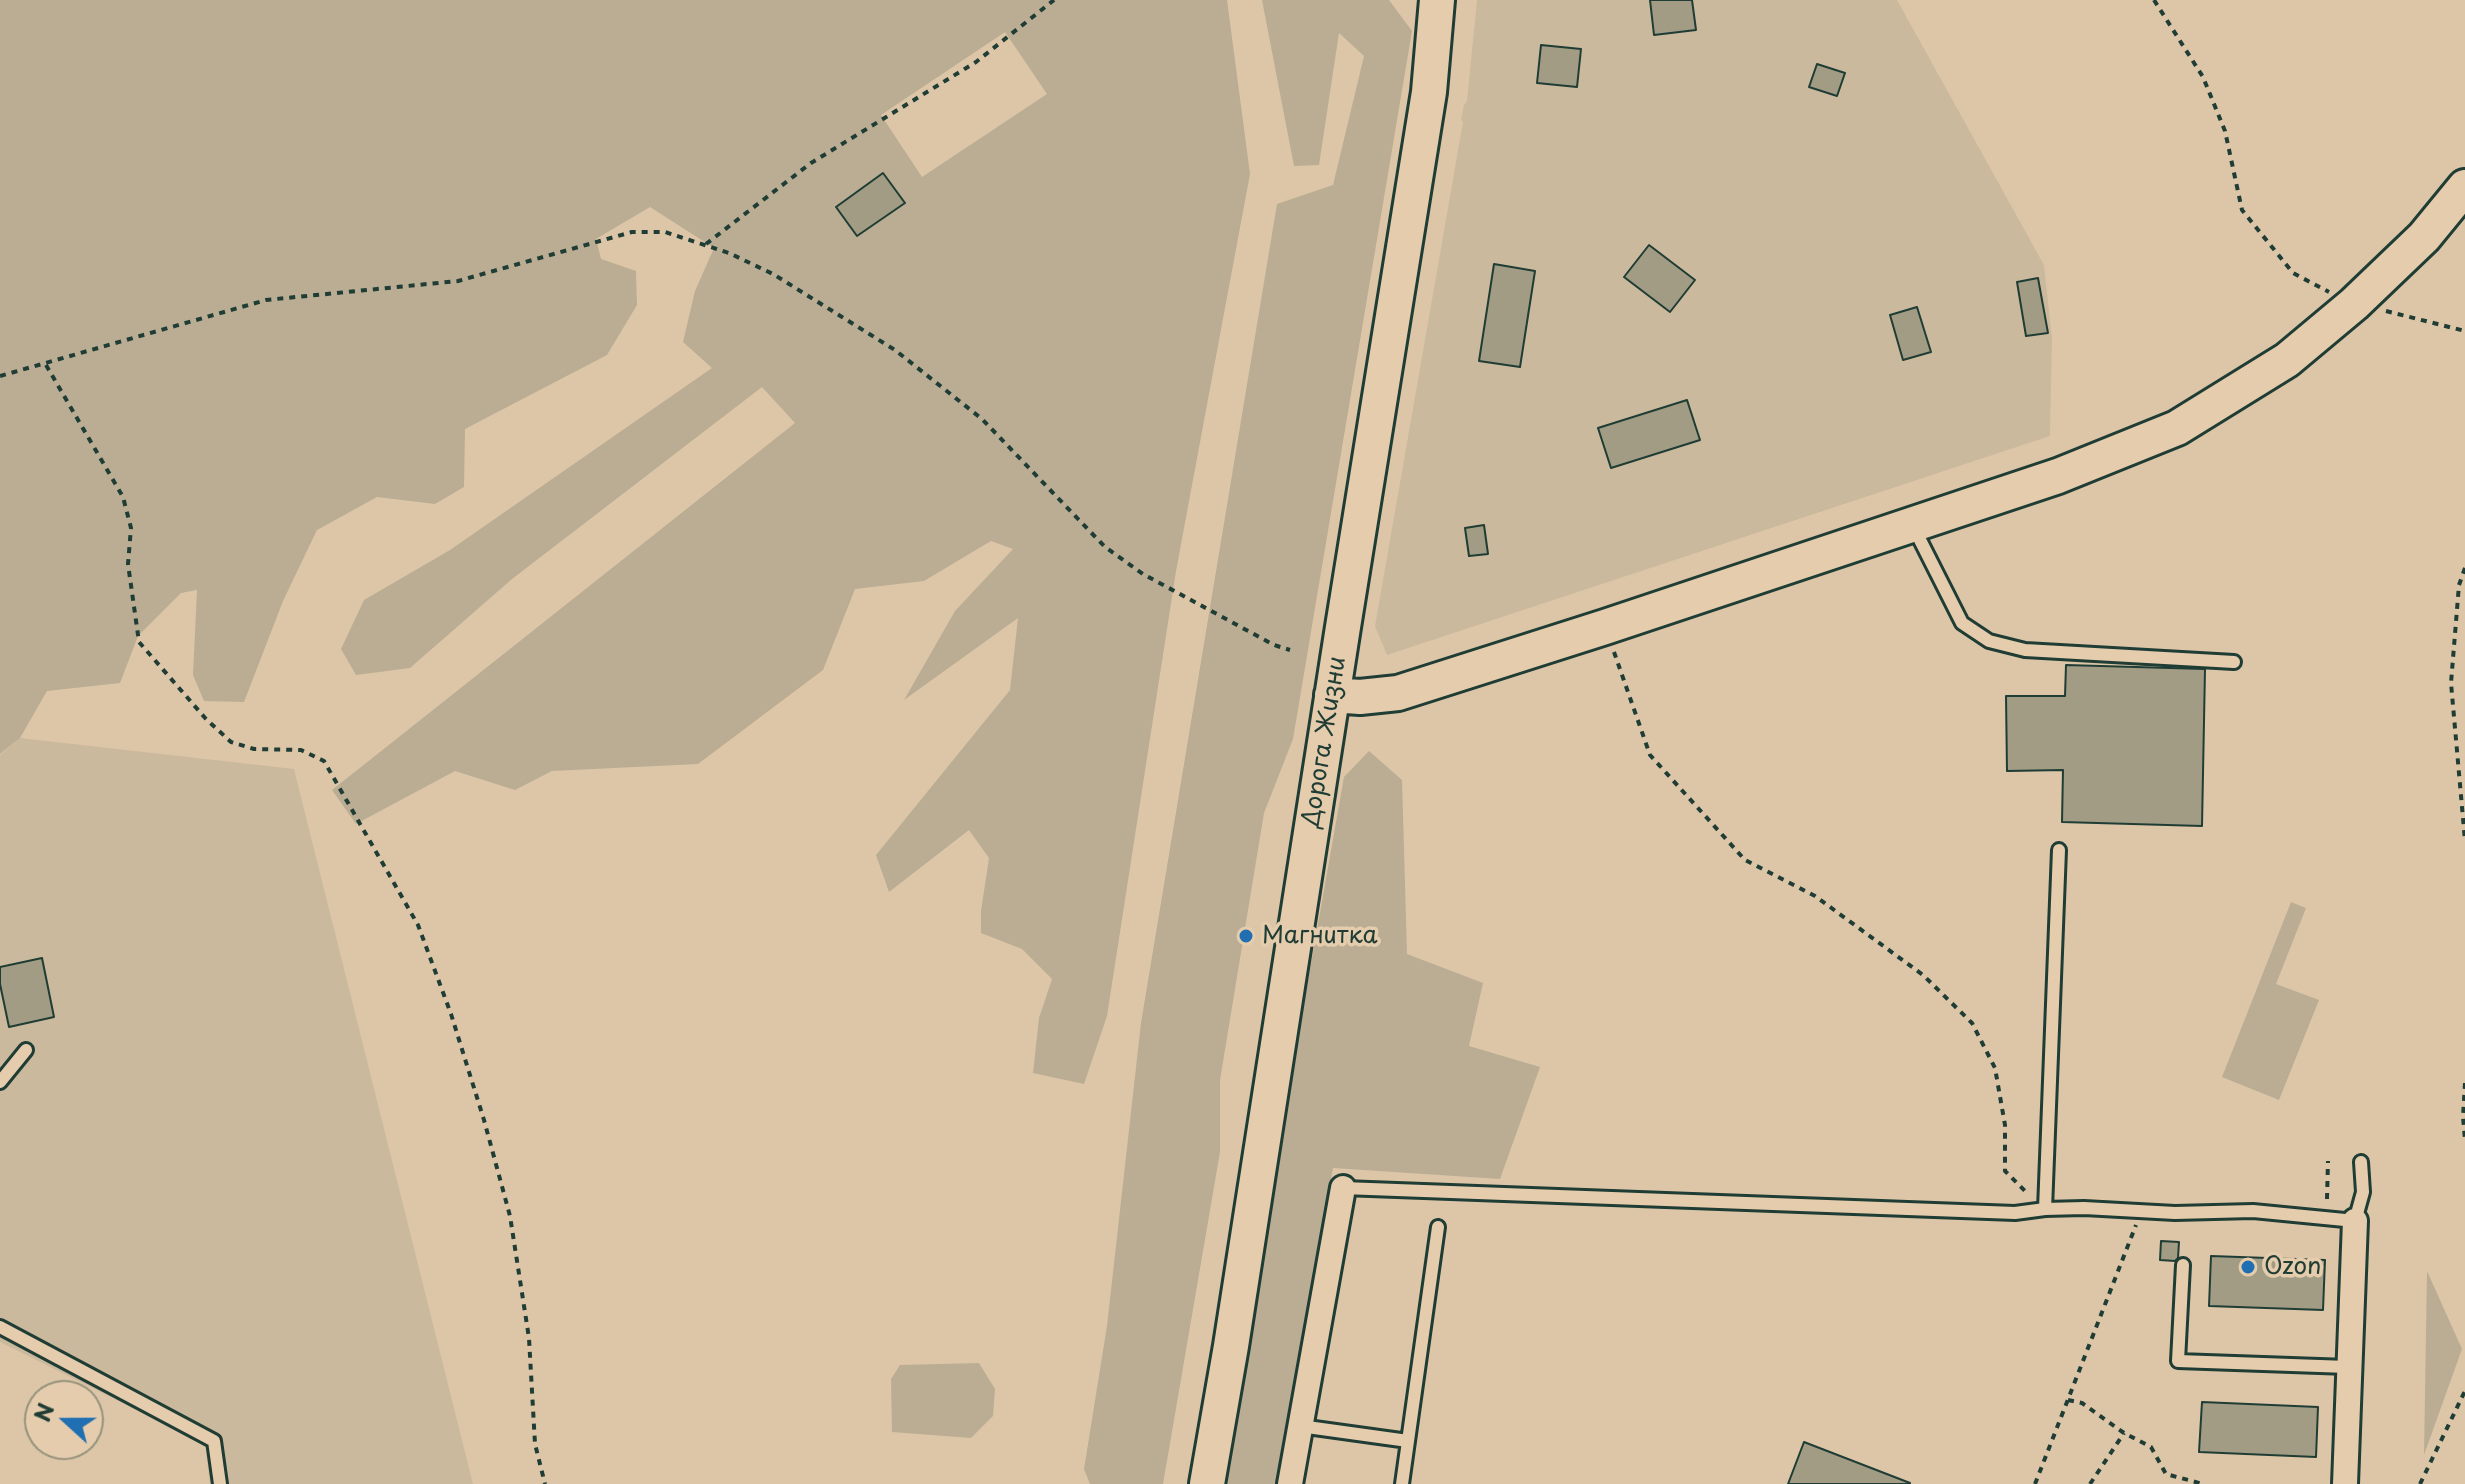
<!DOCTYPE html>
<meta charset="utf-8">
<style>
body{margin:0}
#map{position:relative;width:2465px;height:1484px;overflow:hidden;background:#ddc6a8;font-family:"Playpen Sans",sans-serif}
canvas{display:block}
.north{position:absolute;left:24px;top:1380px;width:80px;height:80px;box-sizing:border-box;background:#e5ccad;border:2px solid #96937d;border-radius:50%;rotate:291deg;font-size:22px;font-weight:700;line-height:32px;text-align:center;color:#1f3d34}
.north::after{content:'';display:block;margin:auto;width:28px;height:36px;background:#1f6fb2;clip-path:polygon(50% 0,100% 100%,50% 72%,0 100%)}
</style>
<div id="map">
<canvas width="2465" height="1484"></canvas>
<div class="north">N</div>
</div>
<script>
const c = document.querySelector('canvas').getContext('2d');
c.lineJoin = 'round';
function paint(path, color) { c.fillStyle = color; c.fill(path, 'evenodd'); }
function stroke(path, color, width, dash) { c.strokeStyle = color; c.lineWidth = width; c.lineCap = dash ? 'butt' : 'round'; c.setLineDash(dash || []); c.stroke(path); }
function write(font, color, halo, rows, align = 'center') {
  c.font = font + ' "Playpen Sans",sans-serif'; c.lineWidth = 7; c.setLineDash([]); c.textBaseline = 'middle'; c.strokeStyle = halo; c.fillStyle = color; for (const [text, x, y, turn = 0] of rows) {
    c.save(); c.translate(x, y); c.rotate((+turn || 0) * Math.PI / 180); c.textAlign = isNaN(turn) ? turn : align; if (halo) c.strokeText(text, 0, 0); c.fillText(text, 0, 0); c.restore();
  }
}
paint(new Path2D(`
 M1477 0H1897L2044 265 2052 339 2050 436 1387 655 1375 626 1463 122 1461 120 1464 105 1467 101Z
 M20 738 294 769 473 1484H210L205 1444 0 1342V755Z`), '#cbb99d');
paint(new Path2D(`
 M0 0H1227L1250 174 1176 571 1107 1016 1084 1084 1033 1073 1039 1018 1052 979 1022 949 981 933V911L989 858 969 830 889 892 876 855 1010 690 1018 618 904 700 955 611 1013 549 991 541 924 581 855 589 823 670 698 764 552 771 515 790 455 771 356 824 332 790 795 423 762 387 512 579 410 668 356 675 341 649 364 600 450 550 712 368 683 342 695 291 714 248 650 207 596 239 601 259 636 271 637 305 607 355 465 429 464 487 435 504 377 497 317 530 283 601 244 702 204 701 193 675 197 590 181 593 138 636 120 683 47 691 20 738 0 754ZM1005 32 1047 94 922 177 881 115Z
 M1262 0H1389L1412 31 1293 739 1264 813 1220 1080V1152L1163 1484H1090L1084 1469 1107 1326 1141 1023 1277 204 1333 185 1364 56 1339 33 1319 165 1294 166Z
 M1369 751 1402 780 1407 954 1483 983 1469 1046 1540 1067 1500 1179 1333 1168 1276 1484H1219L1344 777Z
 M2291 902 2306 908 2276 984 2319 1000 2279 1100 2222 1077Z
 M2427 1271 2462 1349 2424 1455Z
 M979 1363 995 1389 993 1416 971 1438 892 1432 891 1379 900 1365Z`), '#baad93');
const building = new Path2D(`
 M1650 0H1692L1696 30 1654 35Z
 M1541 45 1581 49 1577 87 1537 83Z
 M1817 64 1845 73 1837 96 1809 87Z
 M883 173 905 203 857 236 836 207Z
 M1649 245 1695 280 1670 312 1624 277Z
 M1494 264 1535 271 1520 367 1479 361Z
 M2038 278 2048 333 2026 336 2017 282Z
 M1917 307 1931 352 1903 360 1890 315Z
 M1687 400 1700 440 1611 468 1598 428Z
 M1484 525 1488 554 1469 556 1465 528Z
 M2066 665 2205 669 2202 826 2062 822 2063 770 2007 771 2006 696H2065Z
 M42 958 54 1017 9 1027 0 984V967Z
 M2161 1241 2179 1242 2178 1258 2175 1261 2160 1260Z
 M2211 1256 2325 1260 2323 1310 2209 1306Z
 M2202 1402 2318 1407 2316 1457 2199 1452Z
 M1804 1442 1910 1483V1484H1788Z`);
paint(building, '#a29c84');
stroke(building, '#1f3d34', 2);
const service = new Path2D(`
 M1914 528 1962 623 1989 641 2025 650 2234 662
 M0 1082 26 1050
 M1343 1188 2015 1213 2045 1209 2084 1208 2175 1213 2253 1211 2355 1221 2363 1192 2361 1162
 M2045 1209 2059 850
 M2183 1265 2178 1361 2348 1367
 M0 1327 214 1441 220 1484
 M1300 1426 1408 1441
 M1402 1484 1438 1227`);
const minor = new Path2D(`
 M1290 1484 1343 1188
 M2345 1484 2355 1221`);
const secondary = new Path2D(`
 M1332 695 1360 697 1398 693 1605 627 2058 476 2177 428 2287 360 2354 304 2424 237 2465 187
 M1207 1484 1231 1346 1343 627 1429 92 1437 0`);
stroke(service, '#1f3d34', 18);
stroke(minor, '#1f3d34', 30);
stroke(secondary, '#1f3d34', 40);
stroke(new Path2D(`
 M2154 0 2203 77 2225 131 2242 210 2293 273 2329 292
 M706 244 811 163 976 62 1054 0
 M2386 311 2465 331
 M46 365 123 497 131 528 128 564 139 642 206 719 231 742 254 749 301 750 324 761 418 925 451 1014 484 1120 510 1216 529 1338 535 1444 545 1484
 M0 376 266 300 458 281 632 232H665L729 253 773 274 895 350 982 419 1105 547 1143 574 1274 645 1290 650
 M2465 568 2459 585 2451 683 2465 841
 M1614 652 1650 755 1745 860 1815 896 1923 975 1972 1023 1995 1068 2005 1125V1171L2028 1194
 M2465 1083 2463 1117 2465 1140
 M2327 1199 2328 1161
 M2068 1400 2082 1403 2124 1433 2151 1447 2166 1474 2203 1484
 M2035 1484 2136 1225
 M2090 1484 2124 1433
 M2420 1484 2465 1391`), '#1f3d34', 4, [6, 6]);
stroke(service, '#e5ccad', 12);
stroke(minor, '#e5ccad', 24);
stroke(secondary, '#e5ccad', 34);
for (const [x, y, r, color] of [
 [1246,936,8,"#1f6fb2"],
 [2248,1267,8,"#1f6fb2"]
]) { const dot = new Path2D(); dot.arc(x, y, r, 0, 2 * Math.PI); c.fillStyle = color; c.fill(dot); stroke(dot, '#e5ccad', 3); }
write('24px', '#1f3d34', '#e5ccad', [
 ["Дорога Жизни",1325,742,-81]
]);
write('24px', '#1f3d34', '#e5ccad', [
 ["Магнитка",1262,936],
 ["Ozon",2264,1267]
], 'left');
</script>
